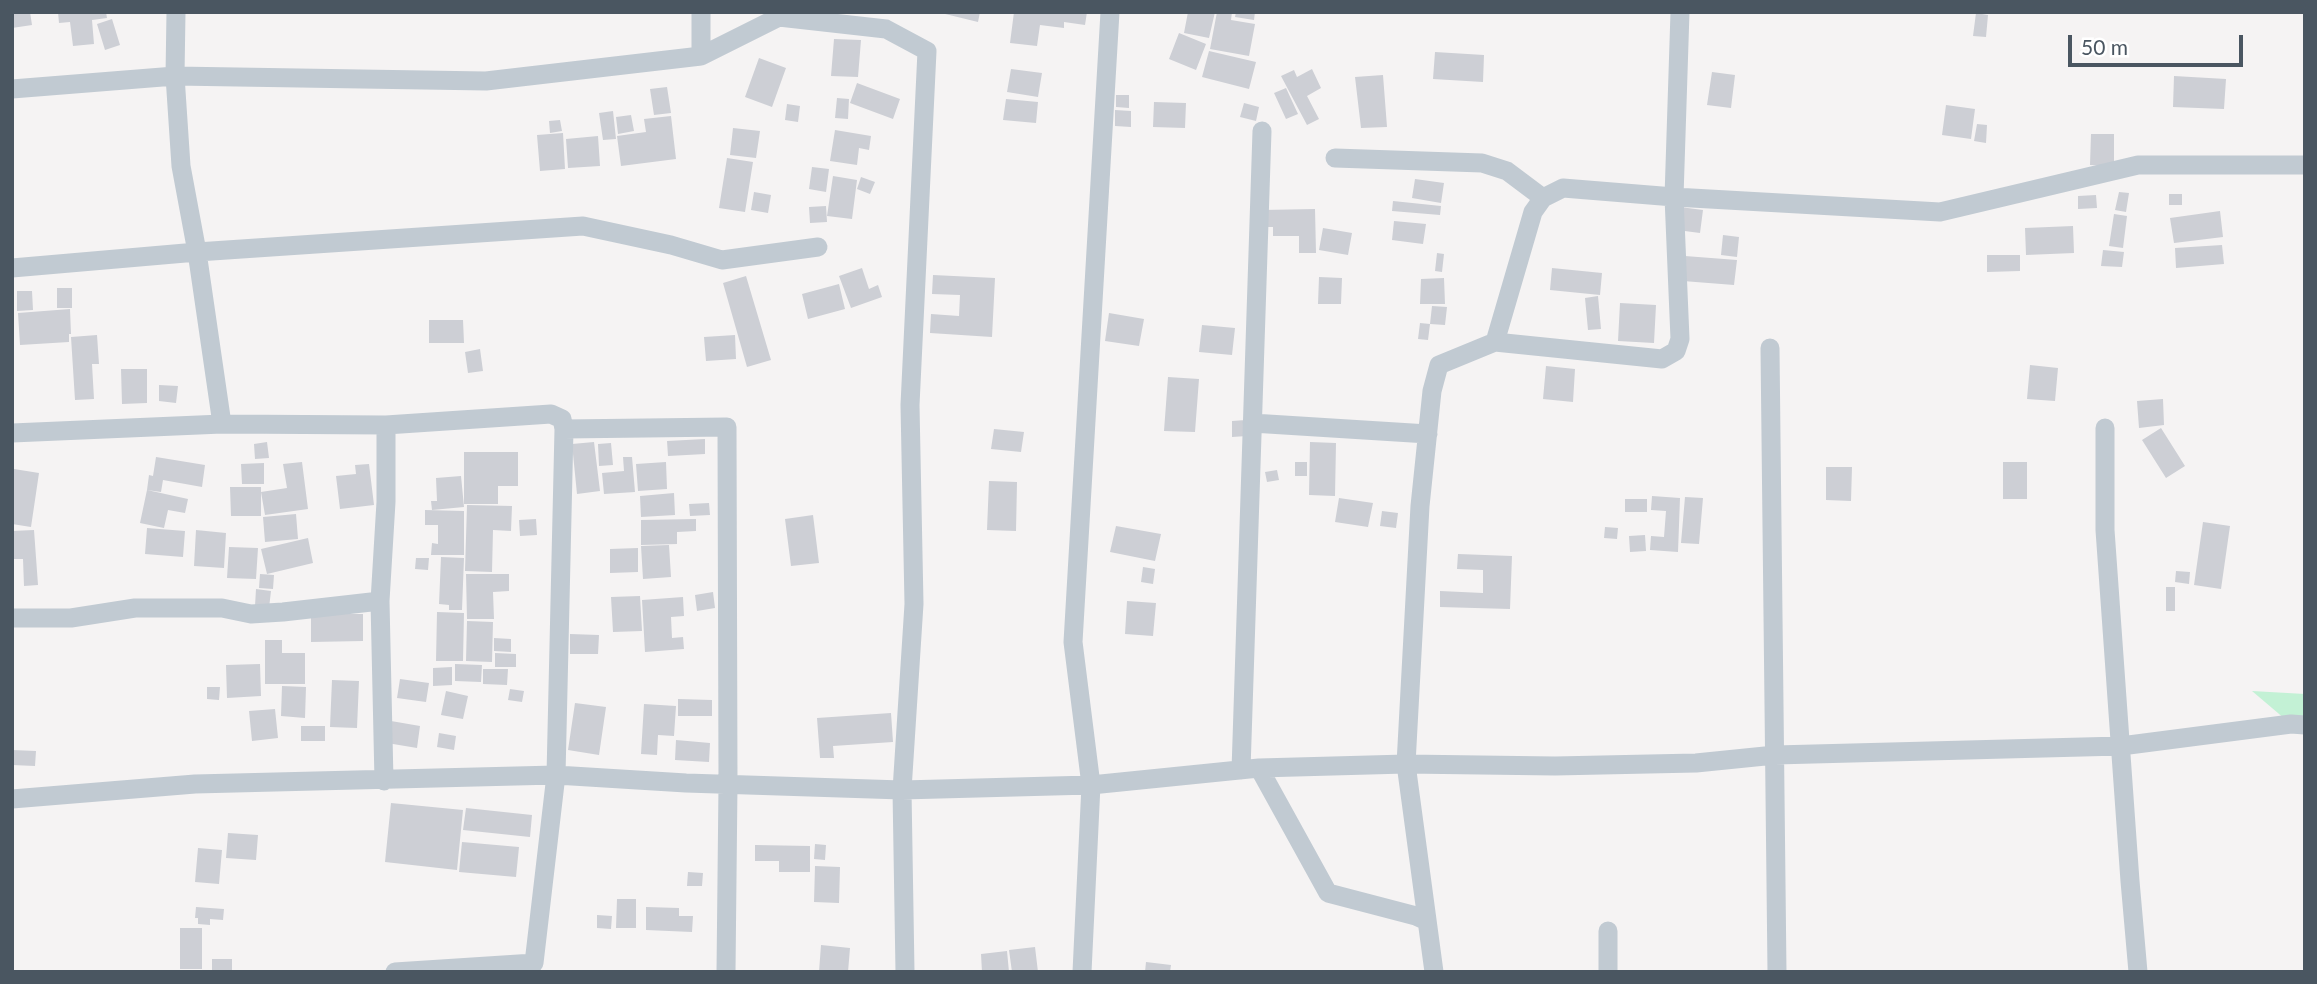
<!DOCTYPE html>
<style>
body{margin:0}
#map{position:relative;width:2317px;height:984px;overflow:hidden;background:#f5f3f3;font-family:Lato,sans-serif}
canvas{display:block}
.frame{position:absolute;inset:0;border:14px solid #4a5661;pointer-events:none}
.scale{position:absolute;left:2068px;top:35px;width:175px;height:32px;box-sizing:border-box;border:4px solid #4a5661;border-top:0;padding-left:9px;font-size:21px;line-height:24px;white-space:nowrap;color:#4a5661;-webkit-text-stroke:5px #fff;paint-order:stroke}
</style>
<div id="map">
<canvas width="2317" height="984"></canvas>
<div class="frame"></div>
<div class="scale">50 m</div>
</div>
<script>
const c = document.querySelector('canvas').getContext('2d');
c.lineJoin = 'round';
function paint(path, color) { c.fillStyle = color; c.fill(path, 'evenodd'); }
function stroke(path, color, width, dash) { c.strokeStyle = color; c.lineWidth = width; c.lineCap = dash ? 'butt' : 'round'; c.setLineDash(dash || []); c.stroke(path); }
paint(new Path2D(`
 M2252 691 2305 694V736Z`), '#c3f1d5');
paint(new Path2D(`
 M12 12H30L32 25 12 28Z
 M58 12H106L107 18 92 20 94 44 73 46 70 22 59 23Z
 M937 12H980L978 22Z
 M1014 12H1087L1085 25 1064 22V28L1040 25 1037 46 1010 43Z
 M1188 12H1215L1209 38 1184 33Z
 M1217 12H1232L1231 20 1255 24 1249 56 1210 49Z
 M1236 12H1255L1254 20 1235 17Z
 M1976 13 1988 15 1986 37 1973 36Z
 M112 19 120 45 105 50 97 24Z
 M1179 33 1206 44 1196 70 1169 59Z
 M834 39 861 40 858 77 831 76Z
 M1209 51 1256 62 1249 89 1202 77Z
 M1435 52 1484 55 1483 82 1433 79Z
 M759 58 786 68 772 107 745 97Z
 M1011 69 1042 73 1038 97 1007 92Z
 M1312 69 1321 88 1307 96 1319 119 1307 125 1281 76 1294 70 1297 77Z
 M1712 72 1735 75 1731 108 1707 105Z
 M1383 75 1387 127 1361 128 1355 77Z
 M2174 76 2226 79 2224 109 2173 107Z
 M857 83 900 99 893 119 850 103Z
 M667 87 671 113 654 115 650 89Z
 M1286 88 1298 114 1286 119 1274 93Z
 M1116 95H1129V108L1116 107Z
 M837 98 849 99 848 119 835 118Z
 M1006 99 1038 102 1036 123 1003 120Z
 M1154 102 1186 103 1185 128 1153 127Z
 M1244 103 1259 107 1256 121 1240 117Z
 M787 104 800 106 798 122 785 120Z
 M1946 105 1975 109 1971 139 1942 135Z
 M1115 110 1131 111V127L1115 126Z
 M613 111 616 139 603 140 599 113Z
 M631 115 634 131 618 134 616 117Z
 M671 116 676 159 621 166 617 136 646 132 644 119Z
 M560 120 562 131 550 133 549 121Z
 M1977 124 1987 125 1986 143 1974 141Z
 M733 128 760 131 756 158 730 155Z
 M835 130 871 136 869 150 859 148 857 165 830 161Z
 M563 133 565 169 540 171 537 135Z
 M2091 134H2114V166L2090 165Z
 M598 136 600 166 568 168 566 139Z
 M727 158 753 162 745 212 719 208Z
 M812 167 829 169 826 192 809 189Z
 M833 176 857 180 852 219 827 216Z
 M861 177 875 182 870 194 857 189Z
 M1415 179 1444 183 1441 203 1412 198Z
 M754 192 771 195 768 213 751 210Z
 M2119 192 2129 193 2126 212 2115 210Z
 M2169 194H2182V205H2169Z
 M2096 195 2097 208 2078 209V196Z
 M1393 201 1441 206 1440 215 1392 211Z
 M826 206 827 222 810 223 809 207Z
 M1680 207 1703 210 1700 233 1677 230Z
 M1315 209 1316 253H1299V236H1273V227H1262V210Z
 M2220 211 2223 237 2174 243 2170 218Z
 M2114 214 2127 216 2123 248 2109 246Z
 M1394 221 1426 224 1423 244 1392 240Z
 M2073 226 2074 253 2026 255 2025 228Z
 M1323 228 1352 233 1348 255 1319 250Z
 M1723 235 1739 237 1737 257 1721 255Z
 M2222 245 2224 264 2176 268 2175 248Z
 M2103 250 2124 252 2122 267 2101 266Z
 M1437 253 1444 254 1442 272 1435 271Z
 M1987 255H2020V271L1987 272Z
 M1685 256 1737 260 1734 285 1683 281Z
 M862 268 869 289 878 285 882 297 851 308 839 276Z
 M1552 268 1602 273 1600 295 1550 290Z
 M933 275 995 278 992 337 930 333 931 314 959 316 960 295 932 294Z
 M746 276 771 360 747 367 723 283Z
 M1319 277 1342 278 1341 304H1318Z
 M1444 278 1445 304H1420L1421 279Z
 M839 284 845 309 808 319 802 294Z
 M57 288H72V308H57Z
 M17 291H32L33 310 17 311Z
 M1598 296 1601 329 1588 330 1585 298Z
 M1620 303 1656 305 1654 343 1618 341Z
 M1432 306 1447 307 1445 325 1430 324Z
 M70 309 71 334H69V342L20 345 18 313Z
 M1109 313 1144 319 1139 346 1105 341Z
 M429 320H463L464 343H429Z
 M1420 323 1430 324 1428 340 1418 339Z
 M1202 325 1235 328 1232 355 1199 352Z
 M97 335 99 364H92L94 399 75 400 71 337Z
 M735 335 736 359 706 361 704 337Z
 M480 349 483 371 468 373 465 352Z
 M2030 365 2058 368 2055 401 2027 399Z
 M1546 366 1575 369 1573 402 1543 399Z
 M121 369H147V403L122 404Z
 M1168 377 1199 379 1195 432 1164 431Z
 M159 385 178 386 176 403 159 401Z
 M2163 399 2164 425 2139 428 2137 401Z
 M1246 420 1247 436 1232 437V421Z
 M2161 428 2185 466 2166 478 2142 440Z
 M994 429 1024 432 1021 452 991 449Z
 M705 439V454L668 456 667 441Z
 M267 442 269 458 255 459 254 444Z
 M594 442 600 491 577 494 572 444Z
 M1310 442 1336 443 1335 496 1309 495Z
 M611 443 613 465 599 466 598 444Z
 M464 452H518V486H498V504H464Z
 M156 457 205 465 202 487 163 480 161 492 147 490 149 475 153 476Z
 M623 457H632L635 492 604 494 602 473 624 471Z
 M302 462 308 509 265 515 261 492 287 488 283 464Z
 M666 462 667 489 638 491 636 464Z
 M1295 462H1307V476H1295Z
 M2003 462H2027V499H2003Z
 M264 463V484H242L241 464Z
 M369 464 374 505 340 509 336 476 356 474 355 465Z
 M1826 467H1852L1851 501 1826 500Z
 M14 469 39 473 31 527 12 524Z
 M1277 470 1279 480 1267 482 1265 472Z
 M461 476 464 507 432 510 431 501H437L436 478Z
 M989 481 1017 482 1016 531 987 530Z
 M230 487H261V516H231Z
 M147 490 188 499 185 513 168 510 164 528 140 523Z
 M674 493 675 515 641 517 640 496Z
 M1652 496 1680 498 1678 552 1650 550 1651 536 1664 537 1666 511 1651 510Z
 M1685 497 1703 498 1699 544 1681 543Z
 M1339 498 1373 503 1368 527 1335 522Z
 M1625 499H1647V512H1625Z
 M709 503 710 515 690 516 689 504Z
 M467 505 512 506 511 531 493 530 492 572 465 571Z
 M425 510 464 511V555H431L432 543 438 544V525H425Z
 M1382 511 1398 513 1396 528 1380 526Z
 M296 514 298 539 265 542 263 517Z
 M813 515 819 563 791 566 785 519Z
 M536 519 537 535 520 536 519 520Z
 M696 519V531L677 532V544L641 545V520Z
 M2203 522 2230 526 2221 589 2194 585Z
 M1116 526 1161 534 1155 561 1110 552Z
 M1605 527 1618 528 1617 539 1604 538Z
 M147 528 185 531 183 557 145 554Z
 M34 530 38 585 24 586 23 559H12V531Z
 M196 530 226 533 224 568 194 566Z
 M1645 535 1646 551 1630 552 1629 536Z
 M308 538 313 563 267 574 261 549Z
 M669 545 671 577 643 579 641 546Z
 M229 547 258 548 256 579 227 578Z
 M638 548V572L610 573V549Z
 M1458 554 1512 556 1510 609 1440 607V591L1483 593V570L1457 569Z
 M441 557 464 558 462 610H449V605L439 604Z
 M416 558H429L428 570 415 569Z
 M1143 567 1155 569 1153 584 1141 582Z
 M2176 571 2190 572 2189 584 2175 582Z
 M260 574 274 575 273 589 259 588Z
 M466 574H509V591L493 592 494 619H467Z
 M2166 587H2175V611H2166Z
 M256 589 271 591 269 608 255 606Z
 M713 592 715 608 697 611 695 595Z
 M640 596 642 631 613 632 611 597Z
 M683 597 684 616 671 617 672 638 683 637 684 649 645 652 642 600Z
 M1127 601 1156 603 1153 636 1125 634Z
 M437 612 464 613 463 661H436Z
 M311 614H363V641L311 642Z
 M467 621 493 622 492 662 466 661Z
 M570 634 599 635 598 654H570Z
 M494 638 511 639V652L494 651Z
 M265 640H282V653H305V684H265Z
 M495 653 516 654V667H495Z
 M260 664 261 696 227 698 226 665Z
 M455 664 482 665 481 682 455 681Z
 M452 667V685L433 686V668Z
 M483 669H508L507 685 483 684Z
 M400 679 429 683 426 702 397 698Z
 M332 680 359 681 357 728 330 727Z
 M282 686 306 687 305 718 281 716Z
 M207 687H220L219 700 207 699Z
 M510 689 524 691 522 702 508 700Z
 M446 691 468 696 463 719 441 715Z
 M678 699 712 700V716H678Z
 M575 703 606 707 599 755 568 750Z
 M644 704 676 706 674 736 658 735 657 755 641 754Z
 M275 709 278 738 252 741 249 711Z
 M891 713 893 742 833 746 834 758H820L817 718Z
 M391 721 420 726 417 748 387 743Z
 M301 726H325V741H301Z
 M439 733 456 736 454 750 437 747Z
 M676 740 710 743 709 762 675 760Z
 M12 750 36 751 35 766 12 765Z
 M391 803 463 810 457 870 385 862Z
 M466 808 532 815 530 837 463 830Z
 M228 833 258 835 256 860 226 858Z
 M462 842 519 847 516 877 459 872Z
 M815 844 826 845 825 860 814 859Z
 M755 845 810 846V872H779V861H755Z
 M198 848 222 850 219 884 195 882Z
 M815 866 840 867 839 903 814 902Z
 M688 872 703 873 702 886H687Z
 M617 899H636V928H616Z
 M196 907 224 909 223 920 210 919V925L198 924V918H195Z
 M646 907 679 908V916H693L692 932 646 930Z
 M597 915 612 916 611 929 597 928Z
 M180 928H202V969H180Z
 M821 945 850 948 848 972H819Z
 M1035 947 1038 972H1012L1009 950Z
 M1007 951 1009 972H982L981 954Z
 M212 959H232V972H212Z
 M1146 962 1171 965 1170 972H1145Z`), '#cdcfd5');
stroke(new Path2D(`
 M176 12 175 76 181 166 197 252 222 424
 M701 56 779 17 886 29 927 51 910 405 914 604 902 790 905 972
 M12 89 175 76 486 81 701 56V12
 M1335 158 1482 163 1507 171 1543 198
 M2305 165H2138L1940 212 1674 197 1563 188 1543 198 1533 212 1495 342 1439 365 1432 391 1420 506 1406 764 1555 766 1696 763 1775 755 2121 746 2291 724 2305 725
 M12 268 197 252 583 226 671 245 722 260 818 247
 M1495 342 1662 359 1676 351 1680 339 1674 197 1680 12
 M1770 348 1777 972
 M1252 423 1428 434
 M2105 428V530L2130 881 2138 972
 M564 429 727 427 728 784 726 972
 M12 433 222 424 386 425 551 414 562 419 564 429 556 775 534 963 395 972
 M12 618H71L135 608H222L251 614 283 612 380 601
 M1259 768 1406 764 1434 972
 M1241 770 1262 131
 M384 781 380 601 386 502V425
 M12 799 195 784 556 775 686 783 902 790 1091 785 1259 768 1328 893 1416 916 1427 921
 M1082 972 1091 785 1073 642 1110 12
 M1608 972V931`), '#c1cad2', 19);
</script>
